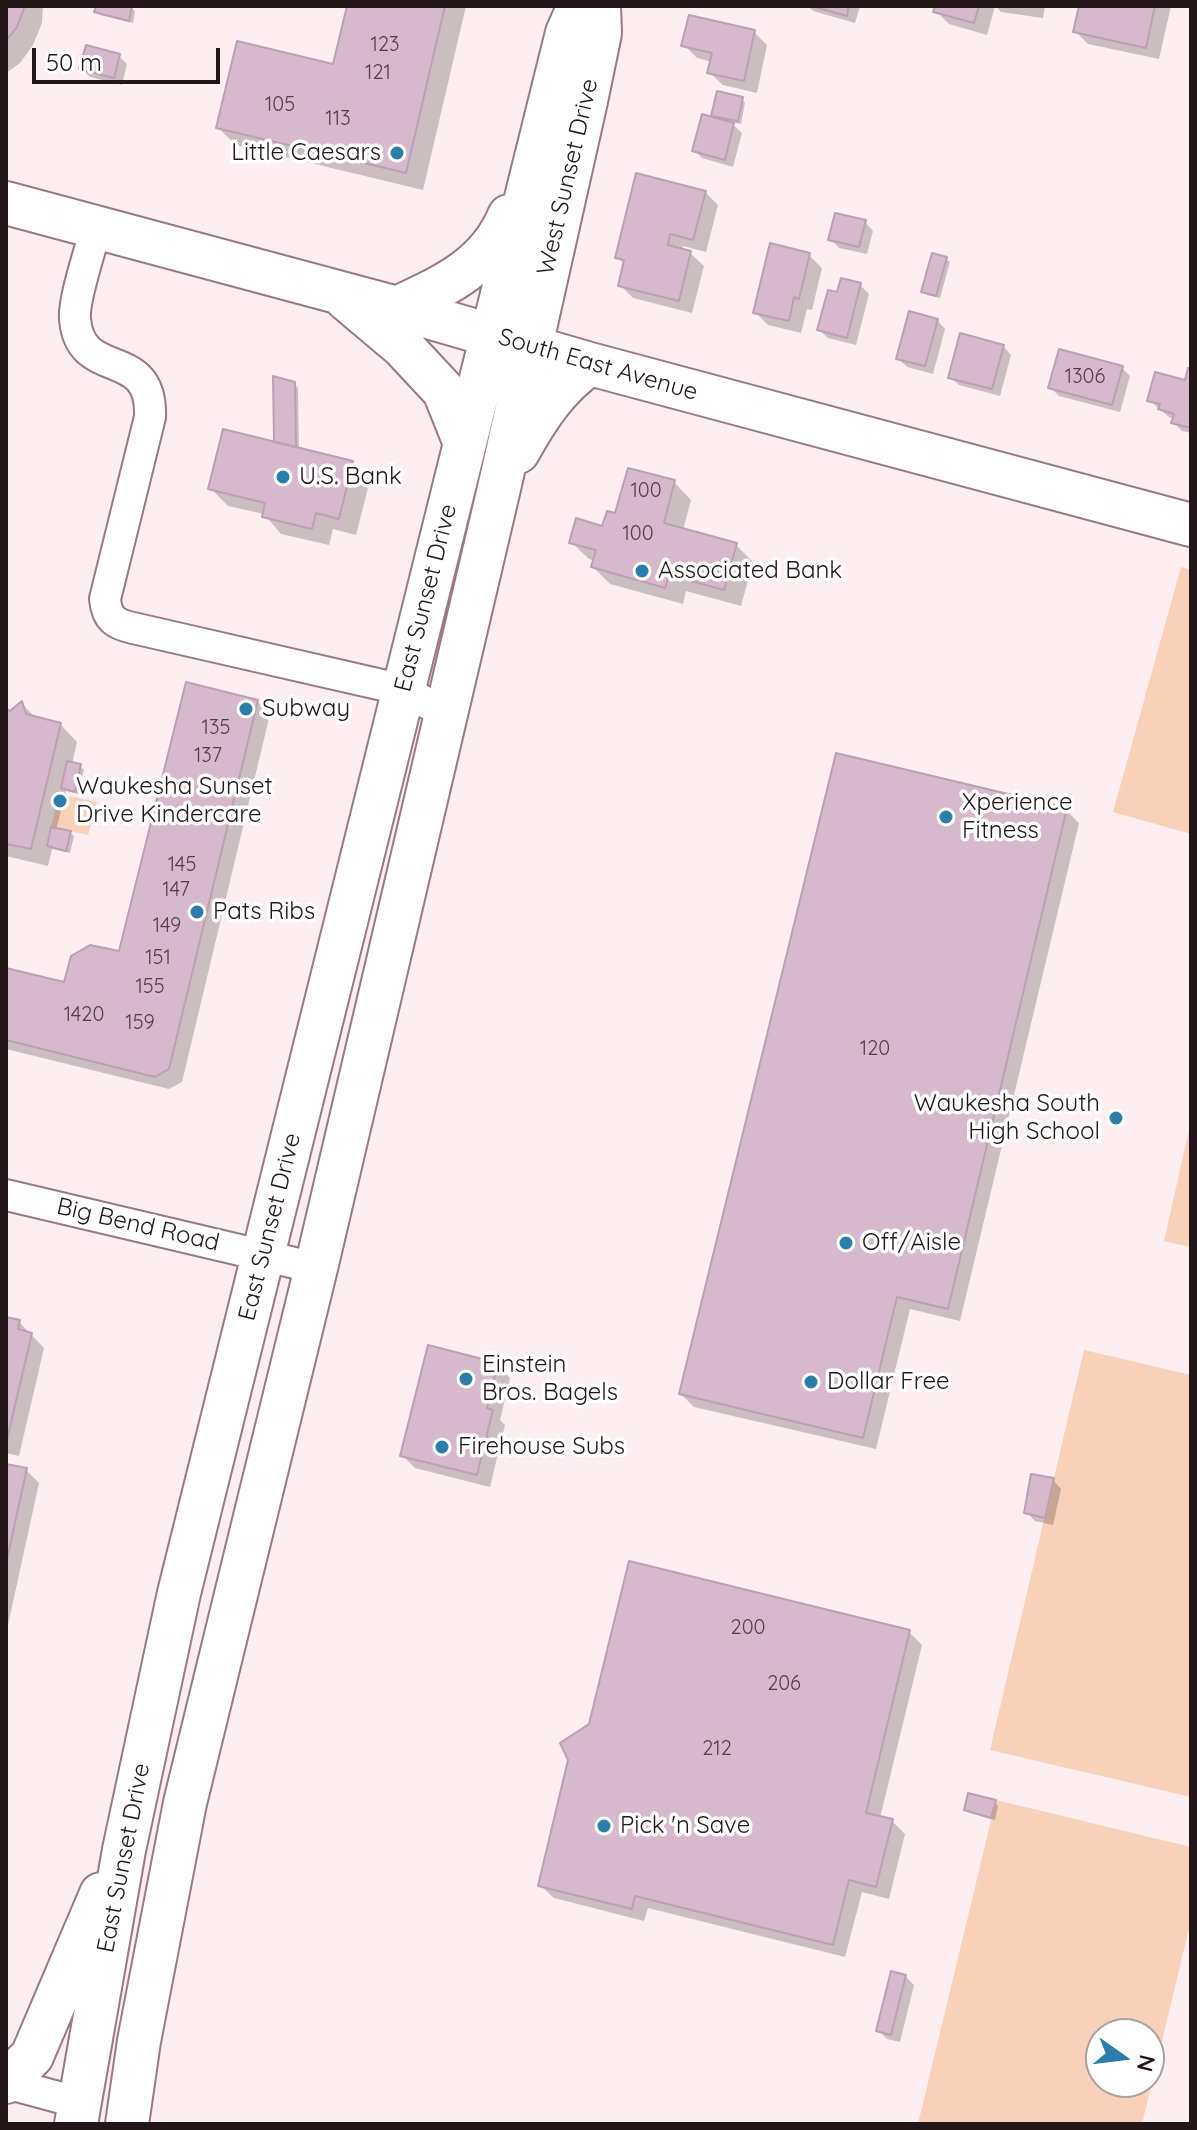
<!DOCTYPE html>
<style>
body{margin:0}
#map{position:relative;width:1197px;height:2130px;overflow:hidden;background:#fdeef1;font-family:Quicksand,sans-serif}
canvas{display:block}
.frame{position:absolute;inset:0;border:8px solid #221619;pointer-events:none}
.north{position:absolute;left:1085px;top:2018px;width:80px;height:80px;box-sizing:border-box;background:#fff;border:2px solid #a7a2a3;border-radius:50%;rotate:104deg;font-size:22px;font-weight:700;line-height:32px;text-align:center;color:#221619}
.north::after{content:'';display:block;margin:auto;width:28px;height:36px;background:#2a7eae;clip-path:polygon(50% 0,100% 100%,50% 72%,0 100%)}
.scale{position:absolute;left:32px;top:48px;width:188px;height:36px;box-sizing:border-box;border:4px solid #221619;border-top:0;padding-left:10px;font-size:24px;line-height:28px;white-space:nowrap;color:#221619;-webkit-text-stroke:6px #fff;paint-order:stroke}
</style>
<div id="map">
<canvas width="1197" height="2130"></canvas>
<div class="frame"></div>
<div class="north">N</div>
<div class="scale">50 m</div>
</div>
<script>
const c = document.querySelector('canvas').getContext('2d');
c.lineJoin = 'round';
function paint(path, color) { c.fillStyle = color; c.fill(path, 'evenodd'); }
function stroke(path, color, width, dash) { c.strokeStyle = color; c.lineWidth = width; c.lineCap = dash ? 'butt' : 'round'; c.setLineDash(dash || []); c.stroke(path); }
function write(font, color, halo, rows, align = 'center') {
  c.font = font + ' Quicksand,sans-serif'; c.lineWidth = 7; c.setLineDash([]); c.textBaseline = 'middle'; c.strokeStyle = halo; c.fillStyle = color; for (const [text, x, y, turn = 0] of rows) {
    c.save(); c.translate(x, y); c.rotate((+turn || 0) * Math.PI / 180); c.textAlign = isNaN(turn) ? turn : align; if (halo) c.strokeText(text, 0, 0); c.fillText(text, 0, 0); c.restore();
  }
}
paint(new Path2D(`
 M1181 567 1191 570V834L1113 812Z
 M59 794 97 802 88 835 51 827Z
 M1191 1121V1247L1164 1241Z
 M1084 1350 1191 1375V1797L990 1750Z
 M996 1800 1191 1847V1920L1142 2124H918ZM1101 2034H1149V2082H1101Z`), '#f9d0b8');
paint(new Path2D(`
 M6 6H43L42 23 33 45 20 63 6 73Z
 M98 6 131 8 135 11 133 23 100 15 97 12Z
 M349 6H466L423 190 236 145 218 128 334 66Z
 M808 6H860L855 23 813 11Z
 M937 6H995L987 35 949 24 936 11Z
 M996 6H1045L1043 18 1001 12Z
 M1081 6H1171L1159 59 1088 44 1075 31Z
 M754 32 767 45 757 93 723 85 709 72 712 62 697 58 684 45Z
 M119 56 127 64 122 85 90 77 81 68Z
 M742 99 745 103 741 124 730 122 742 133 733 167 702 158 694 150 719 121 714 115Z
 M705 192 718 205 706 252 683 246 682 251 690 253 704 266 692 313 633 298 620 285 625 265 617 257Z
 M865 222 873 231 867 254 839 248 831 239Z
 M809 255 822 268 812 310 807 309 801 333 768 325 755 312Z
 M946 259 950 262 940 298 927 295 923 291Z
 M860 285 869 294 856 345 828 338 819 330 839 295Z
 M937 320 945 329 933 374 907 367 898 358Z
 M1003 346 1011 355 1000 396 959 385 950 377Z
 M1122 368 1130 376 1120 412 1059 396 1050 387Z
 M1191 370V433L1182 431 1174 423 1175 419 1169 417 1149 400 1186 382Z
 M294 384 298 388 299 450 352 463 370 480 356 535 333 529 329 545 281 534 264 514 228 506 210 488 280 445Z
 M674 482 691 500 683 530 736 545 753 562 741 606 686 591 683 604 610 584 593 567 595 561 589 559 571 542 604 528 616 516Z
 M257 701 270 714 182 1082 169 1089 6 1049V970L65 985 120 954Z
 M22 704 37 719 60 724 77 742 72 764 84 769 78 794 66 791 56 830 70 833 74 836 70 853 52 849 48 866 6 856V712L11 713Z
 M1066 810 1079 823 960 1321 910 1309 876 1449 694 1407 681 1394Z
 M6 1319 19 1322 44 1348 19 1456 6 1453Z
 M497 1365 510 1378 500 1420 505 1425 490 1487 415 1468 402 1455Z
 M6 1466 26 1470 39 1483 6 1634Z
 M1053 1480 1061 1489 1053 1525 1035 1521 1026 1512Z
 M909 1632 922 1645 880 1818 892 1821 905 1834 889 1899 862 1892 845 1957 648 1908 644 1921 554 1898 540 1885Z
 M995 1802 998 1806 995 1820 970 1813 966 1810Z
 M905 1976 914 1985 900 2042 887 2039 879 2031Z`), '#0003');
const building = new Path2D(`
 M6 6H25L17 27 6 41Z
 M96 6H132L129 21 94 12Z
 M347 6H445L406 173 216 128 237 41 333 64Z
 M811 6H849L847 16Z
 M935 6H979L974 23 933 12Z
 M1079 6H1155L1146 48 1073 32Z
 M689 15 755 30 744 81 707 73 712 53 681 46Z
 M86 45 120 54 114 78 79 69Z
 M717 91 743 97 738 121 711 116Z
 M702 114 734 123 725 160 692 151Z
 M636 173 706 191 693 240 670 234 668 245 691 251 679 301 618 286 624 260 615 258Z
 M835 213 866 220 859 247 828 240Z
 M770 243 810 253 799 299 794 297 789 321 753 313Z
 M932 253 947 257 936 296 921 292Z
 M841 278 861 283 847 338 817 330 828 290 837 292Z
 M909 311 938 319 925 366 896 359Z
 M960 333 1004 345 992 389 948 378Z
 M1059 349 1123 366 1112 405 1048 388Z
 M1188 368H1191V428L1171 423 1174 414 1158 409 1160 404 1147 401 1155 372 1185 380Z
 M273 376 295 382 296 447 274 442Z
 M223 429 353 461 339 519 316 513 312 529 262 517 265 503 208 489Z
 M628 468 675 480 664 523 737 543 724 590 669 575 665 588 591 567 596 550 569 543 576 518 602 526 607 511 615 513Z
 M186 682 258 700 169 1069 155 1077 6 1040V968L64 982 71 956 90 945 119 951Z
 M22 701 26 714 61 723 31 849 6 844V709L10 711Z
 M836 753 1067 808 948 1309 897 1297 863 1438 679 1394Z
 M67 761 81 764 75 792 61 788Z
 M51 827 71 831 66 851 47 846Z
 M6 1317 20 1320 18 1329 32 1333 6 1444Z
 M428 1345 498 1363 487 1408 493 1410 477 1475 400 1456Z
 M6 1464 27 1468 6 1564Z
 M1031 1474 1054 1478 1045 1518 1024 1513Z
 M629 1561 910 1630 866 1813 893 1819 876 1887 849 1880 833 1945 635 1896 632 1909 538 1886 568 1760 560 1743 589 1724Z
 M968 1793 996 1800 991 1818 964 1810Z
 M891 1971 906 1975 891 2035 876 2031Z`);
paint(building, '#d6b9cd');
stroke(building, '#bb9fb2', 2);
const street = new Path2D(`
 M96 228C91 248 73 300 75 319 80 383 153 344 150 417L105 599C107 619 115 624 133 628L404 690 446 714
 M6 1195 316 1268
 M6 2083 80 2103`);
const secondary = new Path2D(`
 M6 203 397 308 590 364 1191 525
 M346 299 403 347 444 391 464 441
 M397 308C444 286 488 267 509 216
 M518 452C537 418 557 386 590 364
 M6 2082 32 2056 101 1894
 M76 2124 124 1850 179 1593 567 33 579 6
 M127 2124 139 2041 185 1803 316 1268 500 484 586 101 600 33 599 6`);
stroke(street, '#9a7981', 34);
stroke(secondary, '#9a7981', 46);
stroke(street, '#fff', 30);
stroke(secondary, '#fff', 42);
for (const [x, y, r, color] of [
 [397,153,8,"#2a7eae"],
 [283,477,8,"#2a7eae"],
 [642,571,8,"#2a7eae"],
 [246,709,8,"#2a7eae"],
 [60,801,8,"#2a7eae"],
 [946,817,8,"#2a7eae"],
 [197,912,8,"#2a7eae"],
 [1116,1118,8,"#2a7eae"],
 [846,1243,8,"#2a7eae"],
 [466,1379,8,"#2a7eae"],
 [811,1382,8,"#2a7eae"],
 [442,1447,8,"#2a7eae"],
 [604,1826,8,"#2a7eae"]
]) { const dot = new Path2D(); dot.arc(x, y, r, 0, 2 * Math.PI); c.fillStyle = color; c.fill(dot); stroke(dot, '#fff', 3); }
write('20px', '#4f3f46', null, [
 ["123",385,45],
 ["121",378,73],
 ["105",280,105],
 ["113",338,119],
 ["1306",1085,377],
 ["100",646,491],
 ["100",638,534],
 ["135",216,728],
 ["137",208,756],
 ["145",182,865],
 ["147",176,890],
 ["149",167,926],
 ["151",158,958],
 ["155",150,987],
 ["1420",84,1015],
 ["159",140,1023],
 ["120",875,1049],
 ["200",748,1628],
 ["206",784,1684],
 ["212",717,1749]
]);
write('24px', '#221619', '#fff', [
 ["Little Caesars",381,153,"right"],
 ["U.S. Bank",299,477],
 ["Associated Bank",658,571],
 ["Subway",262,709],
 ["Waukesha Sunset",76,787],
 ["Drive Kindercare",76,815],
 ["Xperience",962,803],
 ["Fitness",962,831],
 ["Pats Ribs",213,912],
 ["Waukesha South",1100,1104,"right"],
 ["High School",1100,1132,"right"],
 ["Off/Aisle",862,1243],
 ["Einstein",482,1365],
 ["Bros. Bagels",482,1393],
 ["Dollar Free",827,1382],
 ["Firehouse Subs",458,1447],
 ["Pick 'n Save",620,1826]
], 'left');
write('24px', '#221619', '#fff', [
 ["West Sunset Drive",568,177,-77],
 ["South East Avenue",598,365,16],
 ["East Sunset Drive",426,598,-76],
 ["Big Bend Road",138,1225,13],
 ["East Sunset Drive",270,1227,-76],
 ["East Sunset Drive",124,1858,-79]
]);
</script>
